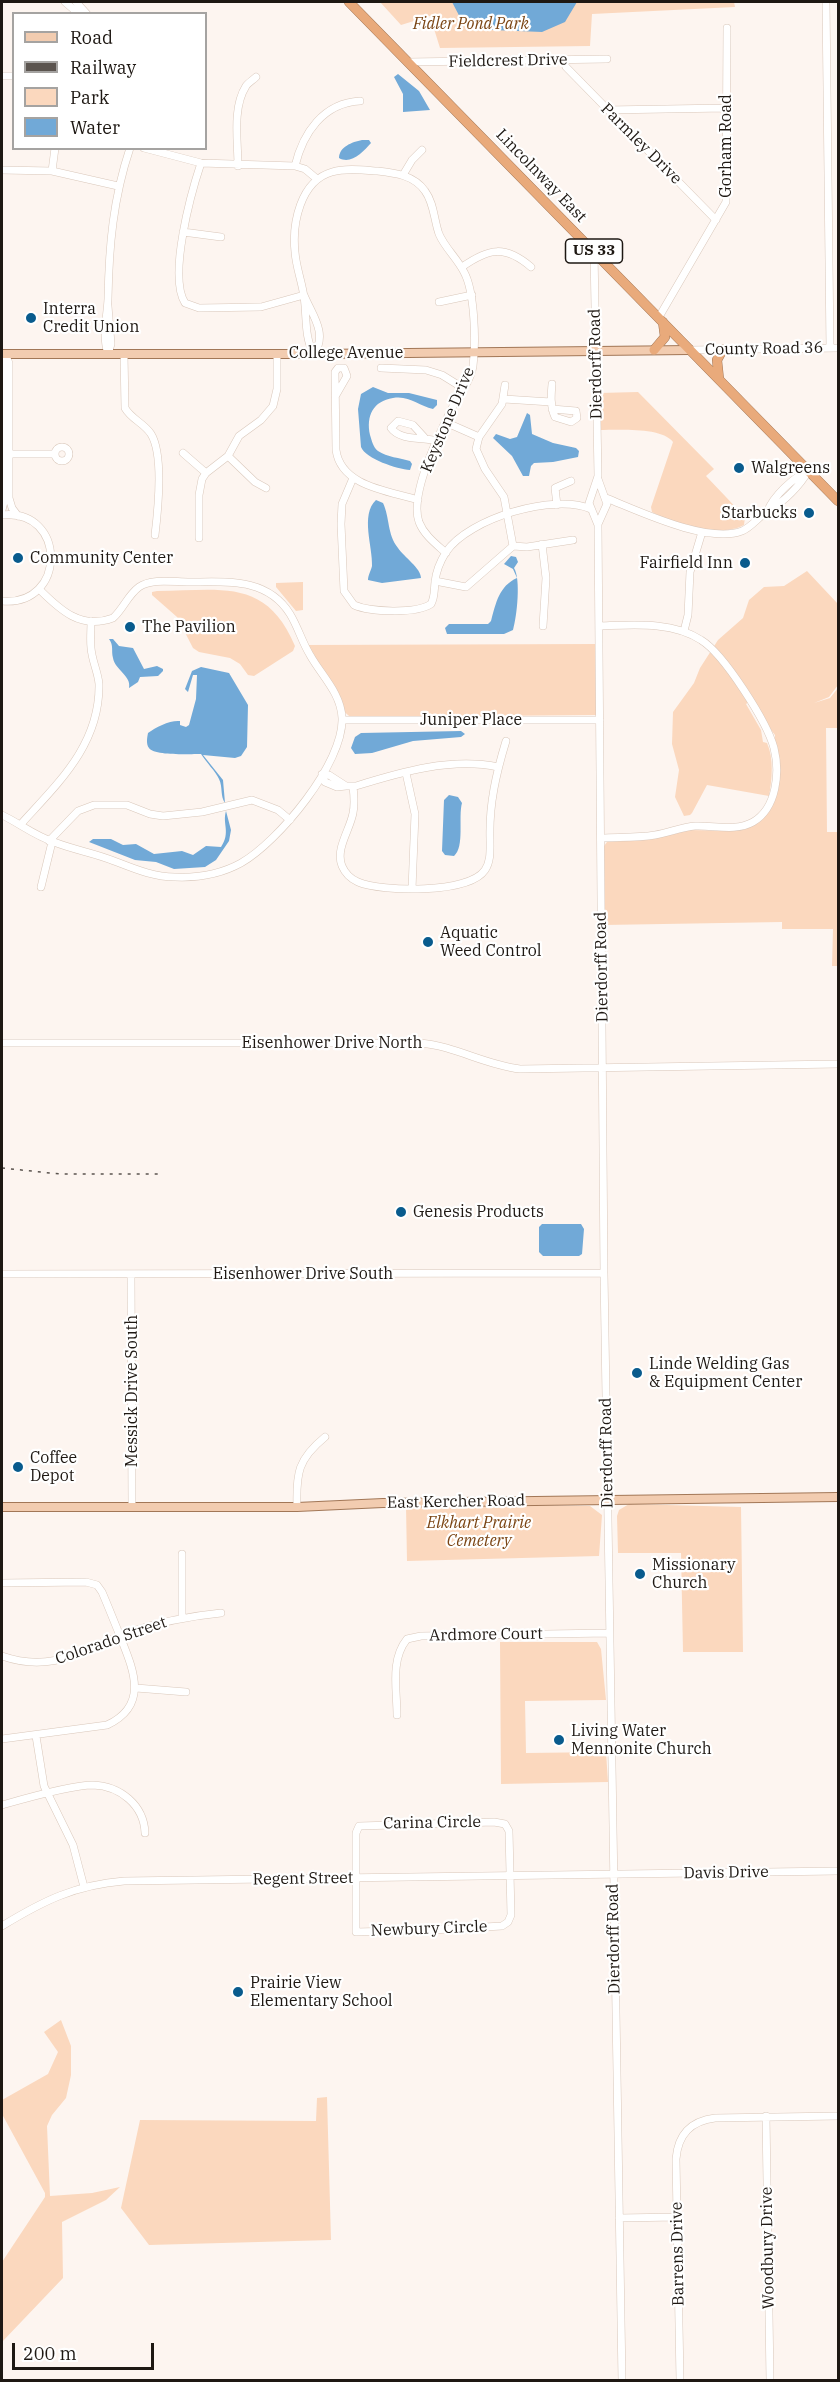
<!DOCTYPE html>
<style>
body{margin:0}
#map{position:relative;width:840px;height:2382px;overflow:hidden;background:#fdf5f0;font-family:"IBM Plex Serif",serif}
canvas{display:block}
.frame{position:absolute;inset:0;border:3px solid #1e1813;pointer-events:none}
.legend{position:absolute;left:12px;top:12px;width:195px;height:138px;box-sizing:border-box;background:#fff;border:2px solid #a5a3a1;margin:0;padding:8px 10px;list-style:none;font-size:18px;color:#1e1813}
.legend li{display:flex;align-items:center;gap:12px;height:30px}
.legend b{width:30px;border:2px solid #a5a3a1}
.scale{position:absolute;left:12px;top:2343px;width:142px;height:27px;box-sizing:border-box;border:3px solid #1e1813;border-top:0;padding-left:8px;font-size:18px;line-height:21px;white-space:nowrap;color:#1e1813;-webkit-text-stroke:4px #fff;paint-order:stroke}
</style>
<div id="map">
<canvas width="840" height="2382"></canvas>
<div class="frame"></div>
<ul class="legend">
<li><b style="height:8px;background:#f2ccb0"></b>Road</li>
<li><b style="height:8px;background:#5b544f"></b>Railway</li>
<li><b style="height:16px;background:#fbd8be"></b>Park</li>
<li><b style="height:16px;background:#71a9d7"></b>Water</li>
</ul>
<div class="scale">200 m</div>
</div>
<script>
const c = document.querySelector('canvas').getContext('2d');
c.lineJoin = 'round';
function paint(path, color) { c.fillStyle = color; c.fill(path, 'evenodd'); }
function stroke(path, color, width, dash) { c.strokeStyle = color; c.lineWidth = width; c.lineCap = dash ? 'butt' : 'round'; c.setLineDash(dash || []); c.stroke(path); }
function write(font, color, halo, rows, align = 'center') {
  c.font = font + ' "IBM Plex Serif",serif'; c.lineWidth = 4.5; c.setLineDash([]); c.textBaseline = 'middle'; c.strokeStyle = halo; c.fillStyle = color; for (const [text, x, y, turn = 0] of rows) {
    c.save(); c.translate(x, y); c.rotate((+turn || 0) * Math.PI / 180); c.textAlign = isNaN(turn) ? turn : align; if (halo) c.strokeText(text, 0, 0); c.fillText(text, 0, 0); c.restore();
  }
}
paint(new Path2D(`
 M380 2H734L735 7 592 14 590 46 440 48 430 16 401 25Z
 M638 392 714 469 706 476 745 517 744 525C720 538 675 525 652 512L651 507 673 442C662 427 619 430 599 430V393Z
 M807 571 838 604V685L829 697 814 703 830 698 838 688V728H826L827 832H838V966H832L833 929H782V922L604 925V846L607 842 653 839 690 830 736 831 745 829 774 801 775 735 749 702 746 704 761 730 763 742 767 743C774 758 772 780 769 796L707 785 692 813 690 815 684 816 675 797 679 770 672 744 673 712 694 683 700 668 718 640 743 618 749 600 764 587 784 586Z
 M303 582V610L296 611 276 587V583Z
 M157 591C220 591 266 577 295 646L293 651 254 676 248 675 240 664 230 658 199 652 193 648 177 617 152 595V592Z
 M596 644V715L351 717C339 712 312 659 304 645Z
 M629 1504 741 1507 743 1652H683L681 1553H618L617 1516 619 1510Z
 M486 1505 590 1506 602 1515 599 1556 407 1561 406 1506Z
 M500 1642H597L601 1649 606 1700 525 1701 526 1753 606 1752 608 1782 501 1784Z
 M61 2020 71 2046V2075L66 2098 52 2115 47 2126 50 2196 92 2193 120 2187 106 2200 62 2222 63 2278 2 2342V2262L45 2197V2193L2 2114V2100L48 2074 58 2052 44 2032Z
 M327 2097 331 2240 149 2245 121 2208 140 2120 316 2121 317 2098Z`), '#fbd8be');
paint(new Path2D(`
 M452 2H577L565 22 542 32 469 29 463 23Z
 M398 74 419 91 430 110 403 112V94L394 77Z
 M362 140H369L371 143C363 152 351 165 339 158 339 147 352 142 362 140Z
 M373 387 388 393H409L437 400V405L433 409C419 406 409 395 393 398 373 401 366 416 370 435 372 441 373 447 378 451 387 457 400 458 410 461L412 464 410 470C397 469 366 459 361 447L358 409 361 394Z
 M527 413 530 415 532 434 553 443 576 448 579 451 578 457 553 462 534 463 531 466 529 476H523L512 456 493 438 496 434 510 439 517 437Z
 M376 500 383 503C390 518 387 534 398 548 404 557 421 568 421 578L382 583 368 580C368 575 371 571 372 566 373 547 360 515 376 500Z
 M511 556 516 557 518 562 514 568C521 579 517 616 513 630L504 634H447L445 628 449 624H488L491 621C496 603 499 586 517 578L513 569 504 564Z
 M109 639H113L119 646 133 648 144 669 157 666 163 669V671L158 676 140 677 138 682 129 688C132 676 115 670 113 658 111 650 114 646 109 639Z
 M201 667 229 673 248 705 247 747 241 756 235 758 203 755 223 780 225 803C220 796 223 787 219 779 216 772 206 762 201 754 191 754 154 756 149 748 146 744 147 738 148 733 156 727 170 720 180 721V725L186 727 189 725 196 699 197 675H193L188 692 185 689 192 671Z
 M461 731 465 734 461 737 413 741 372 753 355 754 351 748 355 737 361 733Z
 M449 795 458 797 462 803C458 817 465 847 454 856L445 855 442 851 444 800Z
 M226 811 231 830 229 841 216 860 205 867 174 869 156 862 135 860 89 842 93 839H111L123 845 136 844 154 854 182 851 193 855 206 846 221 847C231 832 222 824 226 811Z
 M542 1224H581L584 1229 582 1254 579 1256H543L539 1252V1227Z`), '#71a9d7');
const minor = new Path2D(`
 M65 2 79 14
 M76 2 87 14
 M826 2 830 348
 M408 62 607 59
 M566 67 716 220
 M2 76H14
 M607 110 726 108
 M144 148 201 163 295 166 305 169 317 179
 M201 163C191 193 168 276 185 303L199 308 261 307 304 295
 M238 166C238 142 232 108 246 86 248 83 253 80 256 77
 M295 166C303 133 323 103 360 101
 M2 170 52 171 118 186
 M52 171 55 148
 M403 175 412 160 422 150
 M183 232 221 237
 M594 251 598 476 589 503 598 525 604 1273 622 2380
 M462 267C489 248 505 245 531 267
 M304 295C312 315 328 333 314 354 304 338 307 315 304 297 302 282 296 267 295 252 292 224 300 181 332 172 345 168 363 170 377 171 395 173 414 175 425 191 434 203 434 220 439 234 445 248 457 258 464 272 475 292 476 343 473 366 471 380 460 394 453 406 440 432 409 494 419 522 424 535 436 544 446 553
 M439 302 472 295
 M659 317 726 202 727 28
 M690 350 838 348
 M5 354 9 363V498L12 508 18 516
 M108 354C102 335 107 318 108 299 109 246 113 199 130 148
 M108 354 111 344 108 306
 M124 354 125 408C131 419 144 423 151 434 164 455 158 510 155 535
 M381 368 426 370 442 375 463 388
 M336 395 347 376 344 368H338L335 372 336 450C341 487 390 491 418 500
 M504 399 551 402
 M552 409 576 411 577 418 571 422 555 417C550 406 551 395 552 384
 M445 422 479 437
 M424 437 413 425 398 421 391 428C400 441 424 437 437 441
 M55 454a7 7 0 1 1 14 0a7 7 0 1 1-14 0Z
 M183 453 206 473
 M6 454H55
 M228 456 255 482 266 488
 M353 478 342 504 341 524 344 591 354 605C370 612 416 614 431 604 435 597 434 590 435 582 436 571 441 560 446 552 469 518 554 493 591 509
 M606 498C639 511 707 544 742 531 752 527 758 517 767 512 783 502 799 487 809 470
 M557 505 555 488 571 481
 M2 510 5 498 3 363 5 354
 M767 512C774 495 793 478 809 470
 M2 515C67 508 67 607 2 601
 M598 524 607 504 598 479
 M199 538V495L202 479 206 473 228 456 239 436 261 420 273 406 277 389V354
 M542 544 546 578 543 626
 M513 546 527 547 573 540
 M52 558H66
 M435 581 466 587 513 546 504 497 485 469 476 449 479 437 502 404 505 385
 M599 626C632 625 672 621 701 640 724 654 767 722 774 748 780 772 777 808 753 822 735 832 714 825 695 826 681 827 669 833 655 835 637 838 619 837 601 838
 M684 631 688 615 690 572 702 532
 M342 720H600
 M406 773 415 814 412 889
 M322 774 329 775 346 786 337 787 325 782Z
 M346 786H356C401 772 452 757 498 767
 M353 786C354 795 355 804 353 813 350 830 335 849 342 866 345 873 351 879 358 882 382 892 469 894 485 870 491 861 490 850 490 839 489 804 496 774 506 741
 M2 815C19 823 35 836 54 842 74 850 95 853 114 861 135 869 153 877 175 877 198 878 221 874 241 863 278 842 344 763 342 718 341 693 321 675 310 655 302 642 298 627 290 614 267 577 226 582 188 582 174 582 151 578 139 587 128 595 123 609 113 618 81 630 60 610 39 589
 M21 824C58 783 100 745 99 684 98 672 92 661 91 648 90 640 91 630 91 621
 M49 841 78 811 94 805H127L150 814 163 816 202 812 252 800 278 810 290 820
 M41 887 52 842
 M2 1043H420C455 1046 485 1065 520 1069L838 1064
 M2 1274 604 1273
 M131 1274 132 1507
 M297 1507C296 1473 298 1459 325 1437
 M182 1554V1618
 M2 1583 86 1582 97 1585 102 1592C108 1606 114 1621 120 1636 133 1669 150 1705 107 1725L2 1739
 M2 1656C53 1674 84 1649 130 1632 160 1622 190 1616 221 1613
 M136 1688 186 1692
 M397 1715C397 1690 390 1660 407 1639L421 1636 609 1633
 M36 1736 44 1786 73 1845 84 1887
 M2 1805C23 1799 71 1785 93 1785 120 1786 144 1805 145 1833
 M494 1822 505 1824 509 1831 511 1915 508 1922 502 1926 433 1930 356 1932V1833L359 1826Z
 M2 1926C43 1901 75 1885 124 1881L838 1871
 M766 2116 770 2380
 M619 2218 677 2217
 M680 2380 676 2159C678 2134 691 2121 715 2118L838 2116`);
const major = new Path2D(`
 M2 354H314L690 350
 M2 1507H297L383 1503 838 1497`);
const highway = new Path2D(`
 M349 2 838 501
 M654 350 665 337 663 322
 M719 379 717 360 723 349`);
stroke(minor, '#d9c7ba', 8);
stroke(major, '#a27757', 10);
stroke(highway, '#a27757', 10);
stroke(minor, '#fff', 7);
stroke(major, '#f2ccb0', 8);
stroke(highway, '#e9aa7b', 9);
stroke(new Path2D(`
 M2 1168 60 1174H158`), '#5b544f', 1.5, [3, 6]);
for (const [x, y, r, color] of [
 [31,318,6,"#095b8d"],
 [739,468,6,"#095b8d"],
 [809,513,6,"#095b8d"],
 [18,558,6,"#095b8d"],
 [745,563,6,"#095b8d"],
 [130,627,6,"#095b8d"],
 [428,942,6,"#095b8d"],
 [401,1212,6,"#095b8d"],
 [637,1373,6,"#095b8d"],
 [18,1467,6,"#095b8d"],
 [640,1574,6,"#095b8d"],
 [559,1740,6,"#095b8d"],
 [238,1992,6,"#095b8d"]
]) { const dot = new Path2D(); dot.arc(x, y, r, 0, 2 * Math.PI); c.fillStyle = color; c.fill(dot); stroke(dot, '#fff', 2); }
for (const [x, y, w] of [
 [594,251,57]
]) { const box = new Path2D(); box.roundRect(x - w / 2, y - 12, w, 24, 4.5); c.fillStyle = '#fff'; c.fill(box); stroke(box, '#1e1813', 1.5); }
write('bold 15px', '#1e1813', null, [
 ["US 33",594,251]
]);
write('italic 16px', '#7b4514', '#fff', [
 ["Fidler Pond Park",471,24],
 ["Elkhart Prairie",479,1523],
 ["Cemetery",479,1541]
]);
write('16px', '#1e1813', '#fff', [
 ["Fieldcrest Drive",508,61,-1],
 ["Parmley Drive",641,144,45],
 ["Gorham Road",726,146,-90],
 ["Lincolnway East",541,176,46],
 ["County Road 36",764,349,-1],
 ["College Avenue",346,353],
 ["Dierdorff Road",596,364,-91],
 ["Keystone Drive",448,420,-67],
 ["Juniper Place",471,720],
 ["Dierdorff Road",602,967,-91],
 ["Eisenhower Drive North",332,1043],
 ["Eisenhower Drive South",303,1274],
 ["Messick Drive South",132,1391,-90],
 ["Dierdorff Road",607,1453,-91],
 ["East Kercher Road",456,1502,-1],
 ["Ardmore Court",486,1635,-1],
 ["Colorado Street",111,1641,-19],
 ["Carina Circle",432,1823,-1],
 ["Davis Drive",726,1873,-1],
 ["Regent Street",303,1879,-1],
 ["Newbury Circle",429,1929,-2],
 ["Dierdorff Road",614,1939,-91],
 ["Woodbury Drive",768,2248,-91],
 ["Barrens Drive",678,2254,-91]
]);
write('16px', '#1e1813', '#fff', [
 ["Interra",43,309],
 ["Credit Union",43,327],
 ["Walgreens",751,468],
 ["Starbucks",797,513,"right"],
 ["Community Center",30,558],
 ["Fairfield Inn",733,563,"right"],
 ["The Pavilion",142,627],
 ["Aquatic",440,933],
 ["Weed Control",440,951],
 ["Genesis Products",413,1212],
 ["Linde Welding Gas",649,1364],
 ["& Equipment Center",649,1382],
 ["Coffee",30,1458],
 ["Depot",30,1476],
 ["Missionary",652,1565],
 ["Church",652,1583],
 ["Living Water",571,1731],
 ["Mennonite Church",571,1749],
 ["Prairie View",250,1983],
 ["Elementary School",250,2001]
], 'left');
</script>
